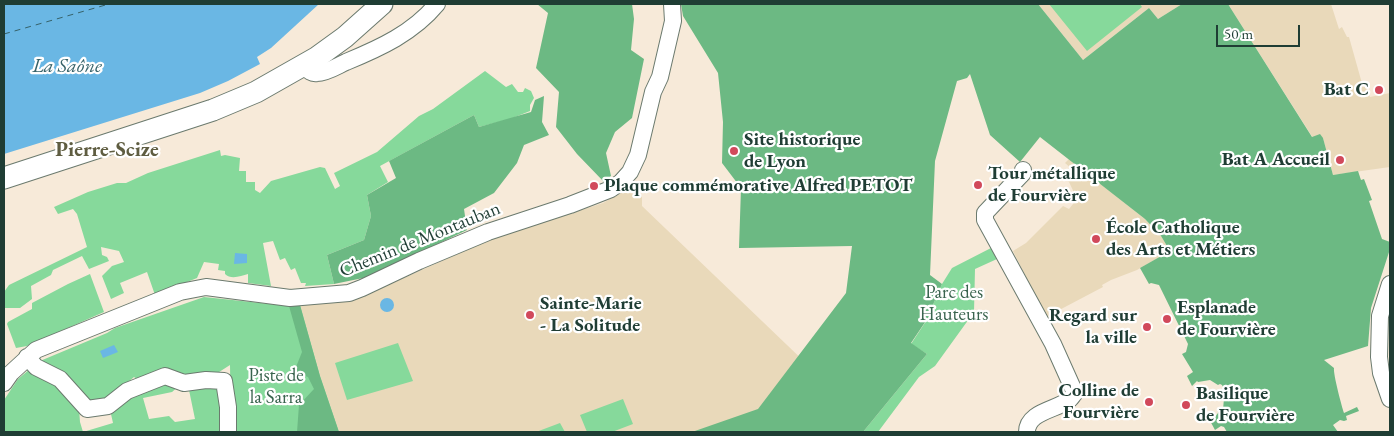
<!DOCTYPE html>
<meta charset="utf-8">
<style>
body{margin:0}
#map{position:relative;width:1394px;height:436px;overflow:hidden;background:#f7ead9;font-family:"EB Garamond",serif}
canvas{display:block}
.frame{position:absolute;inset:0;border:5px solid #1f3d34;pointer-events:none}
.scale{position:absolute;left:1216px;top:25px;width:84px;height:22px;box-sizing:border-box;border:2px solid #1f3d34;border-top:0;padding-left:6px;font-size:15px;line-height:18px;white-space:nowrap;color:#1f3d34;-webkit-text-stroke:4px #fff;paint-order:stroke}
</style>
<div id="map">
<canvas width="1394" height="436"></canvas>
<div class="frame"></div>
<div class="scale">50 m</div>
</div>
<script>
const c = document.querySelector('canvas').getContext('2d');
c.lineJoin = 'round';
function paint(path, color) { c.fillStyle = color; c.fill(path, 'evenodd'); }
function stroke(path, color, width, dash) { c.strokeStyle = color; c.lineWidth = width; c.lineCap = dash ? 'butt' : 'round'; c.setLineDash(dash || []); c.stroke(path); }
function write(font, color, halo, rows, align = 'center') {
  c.font = font + ' "EB Garamond",serif'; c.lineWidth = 4.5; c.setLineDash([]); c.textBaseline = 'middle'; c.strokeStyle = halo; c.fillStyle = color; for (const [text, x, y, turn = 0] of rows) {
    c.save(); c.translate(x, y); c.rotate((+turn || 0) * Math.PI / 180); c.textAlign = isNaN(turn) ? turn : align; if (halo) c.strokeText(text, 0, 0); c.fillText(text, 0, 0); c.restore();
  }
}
paint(new Path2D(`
 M1038 4H1182L1158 19 1149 8 1083 60Z
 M1228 4H1331L1339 29 1342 27 1347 37H1349L1363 87H1367L1370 97 1390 93 1389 86H1390V167L1333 175 1323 138H1313Z
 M1069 159 1145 219 1161 236 1170 251 1137 270 1111 280 1102 285 1103 287 1046 317 1013 251 1026 243 1063 206 1069 209 1077 199 1069 182 1060 173 1072 169 1065 163Z
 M622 192 642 195V206L811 368 783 432H339L320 376 300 305 352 301 489 240 603 203Z`), '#e9d9ba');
paint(new Path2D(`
 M1049 4H1140L1142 7 1087 51Z
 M485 71 506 87 512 84 518 92H523L525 88 531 91 534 98 530 105V111L510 119 479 127 474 115 380 166 388 182 367 195 371 216 364 240 327 255 334 284 305 286 306 283H301L295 268 291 270 285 258 280 260 273 241 263 243 271 286 248 283V274C241 276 231 280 225 274V271L218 270 219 264 204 262 197 278 155 295 147 272 120 283 124 293 111 299 102 276 112 266 124 262 119 251 101 247 102 255 107 257 109 261 89 269 82 256 53 270 51 275 31 286 32 299 20 308H4V292L9 285 87 247 77 214 73 209 58 214 54 207 88 192 117 183H126L148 173 220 150 221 156 225 155 240 158 239 171H246V182H255V190L260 193 271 181 320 167 325 168 335 189 340 186 334 173 377 152 419 116 433 109Z
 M991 248 997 259 975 269 974 312 935 366 919 377 878 432H863L927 354 911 344 934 309 932 307 942 284 952 268Z
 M90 274 104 312 27 346 16 348 7 324 8 322 32 309V303L68 284Z
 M204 297 289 306 300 305 320 376 339 432H231L230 365 216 374 140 381 134 377C116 392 112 398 88 403L40 361 107 333 115 328Z
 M398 343 413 381 347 400 335 363Z
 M30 369 52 381 79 409 80 422 83 432 113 423 111 414 133 393 165 380 179 386 172 392 143 398 149 419 169 416 175 422 195 419 189 390 222 383 224 432H4V400L18 379Z
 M623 399 633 424 612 432H587L580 415Z
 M560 423 565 432H536Z`), '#86d99b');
paint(new Path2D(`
 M537 4H632L634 19 631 50 644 59 632 118 615 132 606 153 611 176 604 182 577 154 556 127 559 92 536 68 548 13Z
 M681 4H1038L1083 60 1149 8 1158 19 1182 4H1228L1312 137 1320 134 1323 138 1333 175 1358 171 1361 180 1364 179 1372 200 1369 201 1382 239 1390 242V249L1371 308 1368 346 1324 360 1334 368C1333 374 1342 407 1344 413L1357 407 1359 411 1346 416 1347 420 1344 421 1340 420 1333 425 1338 432H1227L1224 427 1221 426 1215 430 1208 417H1215L1221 409 1223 410 1224 398 1227 397V395L1222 385 1220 384 1218 385 1210 380 1198 382 1197 381 1192 386 1187 376 1193 372 1182 354 1186 352 1188 344 1159 285 1151 283 1149 284 1140 268 1170 251 1161 236 1145 219 1040 137 1020 162 990 135 970 74 967 78 957 81 935 161 930 275 942 284 932 307 934 309 911 343 927 354 863 432H692L758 409 846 293 852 246 739 248 741 188 722 163 723 122 718 73 683 16Z
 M544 96 542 122 549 135 524 145 517 163 494 193 464 209 467 230 368 277 334 284 327 255 364 240 371 216 367 195 396 178 389 161 474 115 479 127 531 112 535 100Z
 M300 305 320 376 339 432H297L299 405 314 389 308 377 294 372 302 352 289 306Z`), '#6cb983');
paint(new Path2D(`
 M4 4H319L271 48 257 57 260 64 228 81 200 93 4 154Z
 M235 253 247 254V263L234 264Z
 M380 305a7 7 0 1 1 14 0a7 7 0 1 1-14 0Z
 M114 345 118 352 103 358 100 351Z`), '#6ab7e4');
stroke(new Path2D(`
 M4 34 109 4`), '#366269', 1, [6, 5]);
const minor = new Path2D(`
 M304 66C308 70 311 74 317 73 327 73 337 66 346 62 380 48 413 33 437 4
 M1023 170V173L985 213V220L1053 344 1075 393C1073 395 1072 397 1070 399 1058 410 1027 411 1027 432
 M1390 284 1380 316 1379 357 1381 373 1390 399
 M27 357 36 367 60 379 87 409 108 406 127 391 165 376 184 383 206 380 224 381 228 407V432
 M4 383 11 373 36 350 180 292 206 287 290 298 349 293 362 288 419 261 488 232 570 205 611 189 621 182 630 172 638 155 653 92 660 77 673 21 672 4`);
const major = new Path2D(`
 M4 178 213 110 256 92 316 58 345 37 382 4`);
stroke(minor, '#6b7a6e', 18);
stroke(major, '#6b7a6e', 23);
stroke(minor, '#fff', 16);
stroke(major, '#fff', 21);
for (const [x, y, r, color] of [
 [1379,90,5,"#d1495b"],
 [734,151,5,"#d1495b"],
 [1340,160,5,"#d1495b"],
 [978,185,5,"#d1495b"],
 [594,186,5,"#d1495b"],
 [1096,239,5,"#d1495b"],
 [530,315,5,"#d1495b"],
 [1167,319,5,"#d1495b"],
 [1147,327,5,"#d1495b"],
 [1149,402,5,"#d1495b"],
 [1186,405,5,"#d1495b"]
]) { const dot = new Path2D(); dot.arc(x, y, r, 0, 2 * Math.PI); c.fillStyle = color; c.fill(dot); stroke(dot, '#fff', 2); }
write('bold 19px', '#1f3d34', '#fff', [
 ["Bat C",1369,90,"right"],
 ["Site historique",744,140],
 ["de Lyon",744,162],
 ["Bat A Accueil",1330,160,"right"],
 ["Tour métallique",988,174],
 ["de Fourvière",988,196],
 ["Plaque commémorative Alfred PETOT",604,186],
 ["École Catholique",1106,228],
 ["des Arts et Métiers",1106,250],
 ["Sainte-Marie",540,304],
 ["- La Solitude",540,326],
 ["Esplanade",1177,308],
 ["de Fourvière",1177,330],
 ["Regard sur",1137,316,"right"],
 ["la ville",1137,338,"right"],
 ["Colline de",1139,391,"right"],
 ["Fourvière",1139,413,"right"],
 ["Basilique",1196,394],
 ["de Fourvière",1196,416]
], 'left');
write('19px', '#1f3d34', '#fff', [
 ["Chemin de Montauban",420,240,-22]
]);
write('19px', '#39644e', '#fff', [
 ["Parc des",954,293],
 ["Hauteurs",954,315],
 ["Piste de",276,376],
 ["la Sarra",276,398]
]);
write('italic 20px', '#366269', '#fff', [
 ["La Saône",67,67]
]);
write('bold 21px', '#5f5d41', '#fff', [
 ["Pierre-Scize",107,150]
]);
</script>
